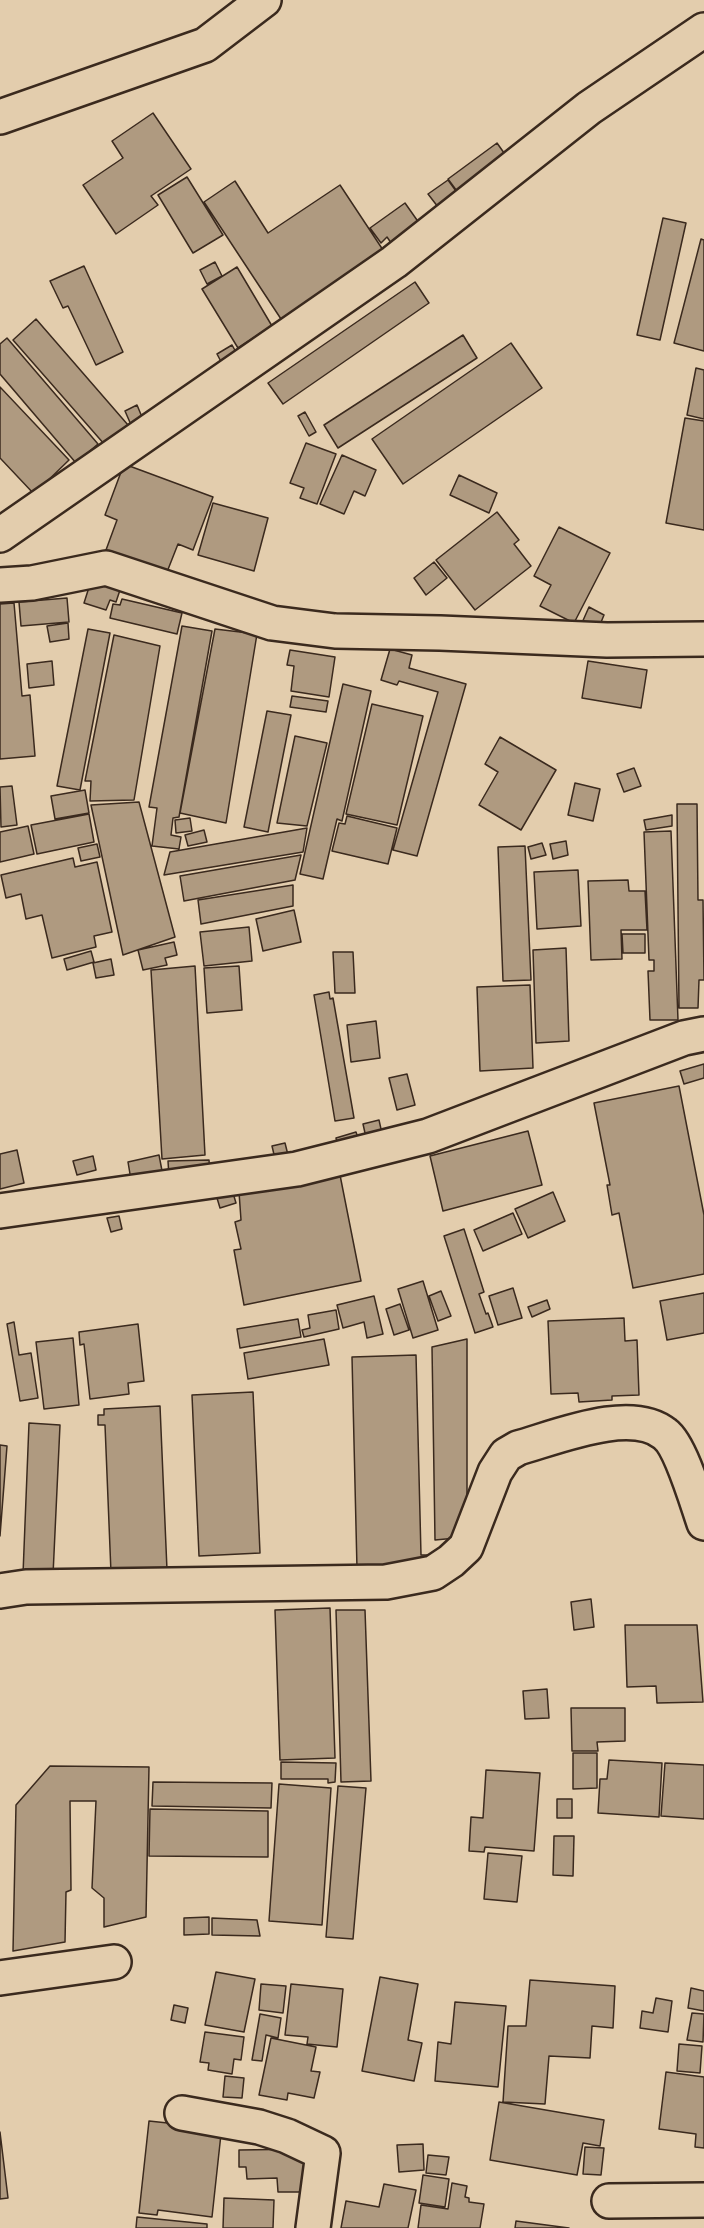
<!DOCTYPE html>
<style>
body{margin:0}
canvas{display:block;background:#e3cdad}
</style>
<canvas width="704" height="2228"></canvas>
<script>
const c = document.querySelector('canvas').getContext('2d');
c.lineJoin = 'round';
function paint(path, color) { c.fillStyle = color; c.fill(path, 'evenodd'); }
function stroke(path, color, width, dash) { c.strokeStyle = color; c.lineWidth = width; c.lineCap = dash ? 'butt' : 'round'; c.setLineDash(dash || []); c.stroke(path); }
const building = new Path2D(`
 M153 113 191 169 151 196 158 205 116 234 83 185 123 158 112 141Z
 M497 143 514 167 465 202 448 179Z
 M187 177 223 235 193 253 158 195Z
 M448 180 464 202 445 216 428 194Z
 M235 181 268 233 340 185 383 250 281 319 204 202Z
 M405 203 424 230 396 250 387 237 381 243 370 228Z
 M663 218 686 223 660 340 637 335Z
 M701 239 704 240V351L674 343Z
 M215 262 222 276 207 284 200 270Z
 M84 266 123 352 96 365 68 306 63 308 50 281Z
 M237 267 272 326 238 348 202 289Z
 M415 282 429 303 283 404 268 383Z
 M36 319 128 425 105 445 13 340Z
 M463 335 477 358 338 448 324 425Z
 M7 338 98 444 76 463 0 374V344Z
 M511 343 542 388 403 484 372 439Z
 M232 345 241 361 226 371 217 354Z
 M696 368 704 370V419L687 415Z
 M0 387 69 460 34 494 0 458Z
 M137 405 147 429 135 434 125 411Z
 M305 412 316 432 309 436 298 416Z
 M685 418 704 421V530L666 523Z
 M306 443 336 454 317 504 300 498 304 488 290 483Z
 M342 455 376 470 365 496 354 491 344 514 320 504Z
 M124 464 213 497 193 550 178 544 167 572 106 550 117 520 105 515Z
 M459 475 497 493 489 513 450 495Z
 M213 503 268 518 254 571 198 555Z
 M497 512 519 540 514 544 531 566 475 610 436 560Z
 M559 527 610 553 574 623 540 606 551 585 534 576Z
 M434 562 447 578 426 595 414 578Z
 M91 581 120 590 116 602 110 600 106 610 84 603Z
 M67 598 69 622 21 626 19 602Z
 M122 599 182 613 177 634 110 618 113 604 120 605Z
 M14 603 22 696 30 695 35 756 0 759V604Z
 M589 607 604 615 597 632 581 625Z
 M68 623 69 639 50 642 47 626Z
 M182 626 212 631 179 817 173 818 171 835 181 837 179 849 152 846 157 808 149 807Z
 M88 629 110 633 80 790 57 786Z
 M215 629 257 634 226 823 180 813Z
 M114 635 160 646 134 800 90 801 91 781H85Z
 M390 649 412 655 409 668 466 684 417 856 393 850 438 692 399 681 397 685 381 680Z
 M290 650 335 657 329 697 291 691 294 666 287 665Z
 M52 661 54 685 29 688 27 664Z
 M588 661 647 670 641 708 582 698Z
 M343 684 371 691 342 821 337 819 323 879 300 874Z
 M292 696 328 701 326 712 290 707Z
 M372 704 423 716 397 825 346 814Z
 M267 711 291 715 268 832 244 827Z
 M295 736 327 743 307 826 277 823Z
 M500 737 556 770 521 830 479 805 498 772 485 764Z
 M634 768 641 786 624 792 617 774Z
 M575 783 600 789 593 821 568 815Z
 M12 786 17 825 1 827 0 787Z
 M85 790 89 813 55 819 51 796Z
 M139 802 175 937 123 955 91 805Z
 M677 804H697L698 900H703L704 980H699L698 1008H679Z
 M89 814 94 842 37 854 31 825Z
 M672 815V826L646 830 644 820Z
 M347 816 397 828 388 864 332 851 339 823 345 824Z
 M190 818 192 831 176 833 175 820Z
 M28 826 34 854 0 862V832Z
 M307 828 303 852 164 875 170 852Z
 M204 830 207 842 188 846 185 835Z
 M671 831 678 1020H650L648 971H654V960H649L644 832Z
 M566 841 568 855 553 859 550 844Z
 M542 843 546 855 531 859 528 847Z
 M97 844 100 857 81 861 78 848Z
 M525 846 531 980 503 981 498 847Z
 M301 855 295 880 184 901 180 876Z
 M73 858 75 867 97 862 112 932 94 936 96 947 52 958 42 915 26 919 21 894 6 898 1 875Z
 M578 870 581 926 537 929 534 872Z
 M628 880 629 891H645L647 930H621L622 959 591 960 588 881Z
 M293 885V906L201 924 198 900Z
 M294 910 301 942 263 951 256 919Z
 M249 927 252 961 204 966 200 932Z
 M622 934H645V953H623Z
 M174 942 177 955 165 958 167 965 143 970 138 950Z
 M566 948 569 1041 536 1043 533 950Z
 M91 951 94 962 67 970 64 959Z
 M333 952H353L355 993H335Z
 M111 959 114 975 96 978 93 963Z
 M195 966 205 1155 162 1159 151 970Z
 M239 966 242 1010 207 1013 204 968Z
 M530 985 533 1068 480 1071 477 987Z
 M329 992 330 999 333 998 354 1118 335 1121 314 995Z
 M376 1021 380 1058 351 1062 347 1025Z
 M704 1064V1078L684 1084 680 1071Z
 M407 1074 415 1105 397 1110 389 1078Z
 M679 1086 704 1215V1274L633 1288 619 1213 612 1215 607 1185H610L594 1103Z
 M379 1120 383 1138 367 1142 363 1124Z
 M528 1131 542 1185 443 1211 430 1156Z
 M356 1132 360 1144 339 1150 336 1138Z
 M285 1143 289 1159 276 1163 272 1146Z
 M17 1150 24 1183 0 1189V1154Z
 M159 1155 163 1176 131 1180 128 1162Z
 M93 1156 96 1170 77 1175 73 1161Z
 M209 1160 210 1174 169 1177 168 1161Z
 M340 1175 361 1281 244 1305 234 1250 241 1249 235 1222 241 1220 239 1192Z
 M553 1192 565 1221 528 1238 515 1209Z
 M233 1193 236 1203 220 1208 217 1198Z
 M513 1213 522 1234 483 1251 474 1230Z
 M119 1216 122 1229 111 1232 107 1218Z
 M464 1229 484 1292 479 1294 486 1314 488 1313 493 1327 475 1333 444 1236Z
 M423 1281 438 1330 413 1338 398 1289Z
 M513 1288 522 1318 498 1325 489 1296Z
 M441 1291 451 1316 438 1321 429 1296Z
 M704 1293V1333L667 1340 660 1301Z
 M374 1296 383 1334 367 1338 364 1322 343 1328 337 1305Z
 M547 1300 550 1309 532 1317 528 1307Z
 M400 1304 409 1330 394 1335 386 1309Z
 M336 1310 339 1329 304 1337 302 1330 310 1328 308 1315Z
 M624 1318 625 1341 637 1340 639 1395 612 1396V1400L579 1402 578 1393 551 1394 548 1321Z
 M298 1319 301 1337 240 1348 237 1329Z
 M14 1322 19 1355 31 1353 38 1398 20 1401 7 1324Z
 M138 1324 144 1381 128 1383 129 1394 90 1399 84 1344 80 1345 79 1332Z
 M73 1338 79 1405 44 1409 36 1342Z
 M324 1339 329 1365 248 1379 244 1353Z
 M467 1339V1537L435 1540 432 1347Z
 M416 1355 421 1555H428V1567L357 1569 352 1357Z
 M253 1392 260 1553 199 1556 192 1395Z
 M160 1406 167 1570 111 1573 105 1425H98V1415H104V1409Z
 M29 1423 60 1425 53 1575 23 1574Z
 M0 1445 7 1446 0 1536Z
 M591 1599 594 1627 574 1630 571 1602Z
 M330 1608 335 1758 280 1760 275 1610Z
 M336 1610H365L371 1781 341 1782Z
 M625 1625H697L703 1702 657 1703 656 1686 627 1687Z
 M547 1689 549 1718 525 1719 523 1691Z
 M571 1708H625V1741L597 1742 598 1751H572Z
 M573 1753H597V1788L573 1789Z
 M609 1760 662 1763 659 1817 598 1813 600 1779H607Z
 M281 1762 336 1763 335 1782 328 1783V1779H281Z
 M665 1763 704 1765V1819L661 1816Z
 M50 1766 149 1767 146 1917 104 1927V1898L92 1888 96 1801H70L71 1890 66 1892 65 1942 13 1951 16 1805Z
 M486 1770 540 1773 534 1851 485 1847 484 1852 469 1851 471 1817 483 1818Z
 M153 1782 272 1783 271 1808 152 1806Z
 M279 1784 331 1788 322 1925 269 1921Z
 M338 1786 366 1788 353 1939 326 1937Z
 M557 1799H572V1818H557Z
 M150 1809 268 1811V1857L149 1856Z
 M554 1836H574L573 1876 553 1875Z
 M488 1853 522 1856 517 1902 484 1899Z
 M209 1917V1934L184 1935V1918Z
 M212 1918 257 1920 260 1936 212 1935Z
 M216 1972 255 1979 244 2032 205 2025Z
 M380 1977 418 1984 408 2040 422 2043 414 2081 362 2071Z
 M530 1980 615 1986 613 2028 592 2026 590 2058 549 2056 545 2104 503 2102 508 2026H526Z
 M261 1984 286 1986 283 2013 259 2010Z
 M291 1984 343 1989 337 2047 307 2044 308 2037 285 2035Z
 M691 1988 704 1991V2011L688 2008Z
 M656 1998 672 2001 668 2032 640 2028 642 2011 653 2013Z
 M455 2002 506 2006 498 2087 435 2081 438 2042 451 2044Z
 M174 2005 188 2008 185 2023 171 2020Z
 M692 2013 704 2014 703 2042 687 2040Z
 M260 2014 281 2018 278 2038 266 2035 262 2061 252 2060Z
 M205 2032 244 2037 241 2060 234 2059 232 2074 208 2070 209 2063 200 2062Z
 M271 2038 316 2047 311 2071 320 2072 314 2098 288 2093 287 2100 259 2095Z
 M679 2044 702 2046 700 2073 677 2071Z
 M666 2072 704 2077V2148L695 2147 696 2134 659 2129Z
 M225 2076 244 2078 242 2098 223 2097Z
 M499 2102 604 2120 600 2146 583 2143 577 2175 490 2160Z
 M149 2121 205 2127 221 2134 212 2217 158 2210 157 2215 139 2213Z
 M0 2132 8 2198 0 2199Z
 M423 2144 424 2170 399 2172 397 2145Z
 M585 2147 604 2148 601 2175 583 2174Z
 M306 2149V2192H278L277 2178 247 2179 246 2167H239V2150Z
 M428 2155 449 2157 446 2175 426 2173Z
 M423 2175 449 2179 445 2207 419 2203Z
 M452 2183 467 2186 465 2197 469 2198V2202L484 2204 480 2228H418L421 2205 448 2209Z
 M384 2184 416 2190 408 2228H341L346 2201 379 2207Z
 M224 2198 274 2200 273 2228H223Z
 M137 2217 207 2224V2228H136Z
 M516 2221 569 2228H515Z`);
paint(building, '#af9a80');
stroke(building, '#3b2a1e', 1.5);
const minor = new Path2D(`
 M0 117 205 45 264 0
 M0 535 394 262 589 108 704 30
 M0 585 32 583 106 568 272 623 335 631 440 633 607 640 704 639
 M0 1211 297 1169 428 1136 684 1038 704 1034
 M0 1591 26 1587 386 1582 433 1573 451 1561 466 1547 495 1472 506 1455 518 1448C557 1437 631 1406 665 1434 681 1446 697 1503 704 1523
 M0 1978 114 1962
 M182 2113 259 2127 287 2136 323 2153 313 2228
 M609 2201 704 2200`);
stroke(minor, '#3b2a1e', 38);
stroke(minor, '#e3cdad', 33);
</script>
